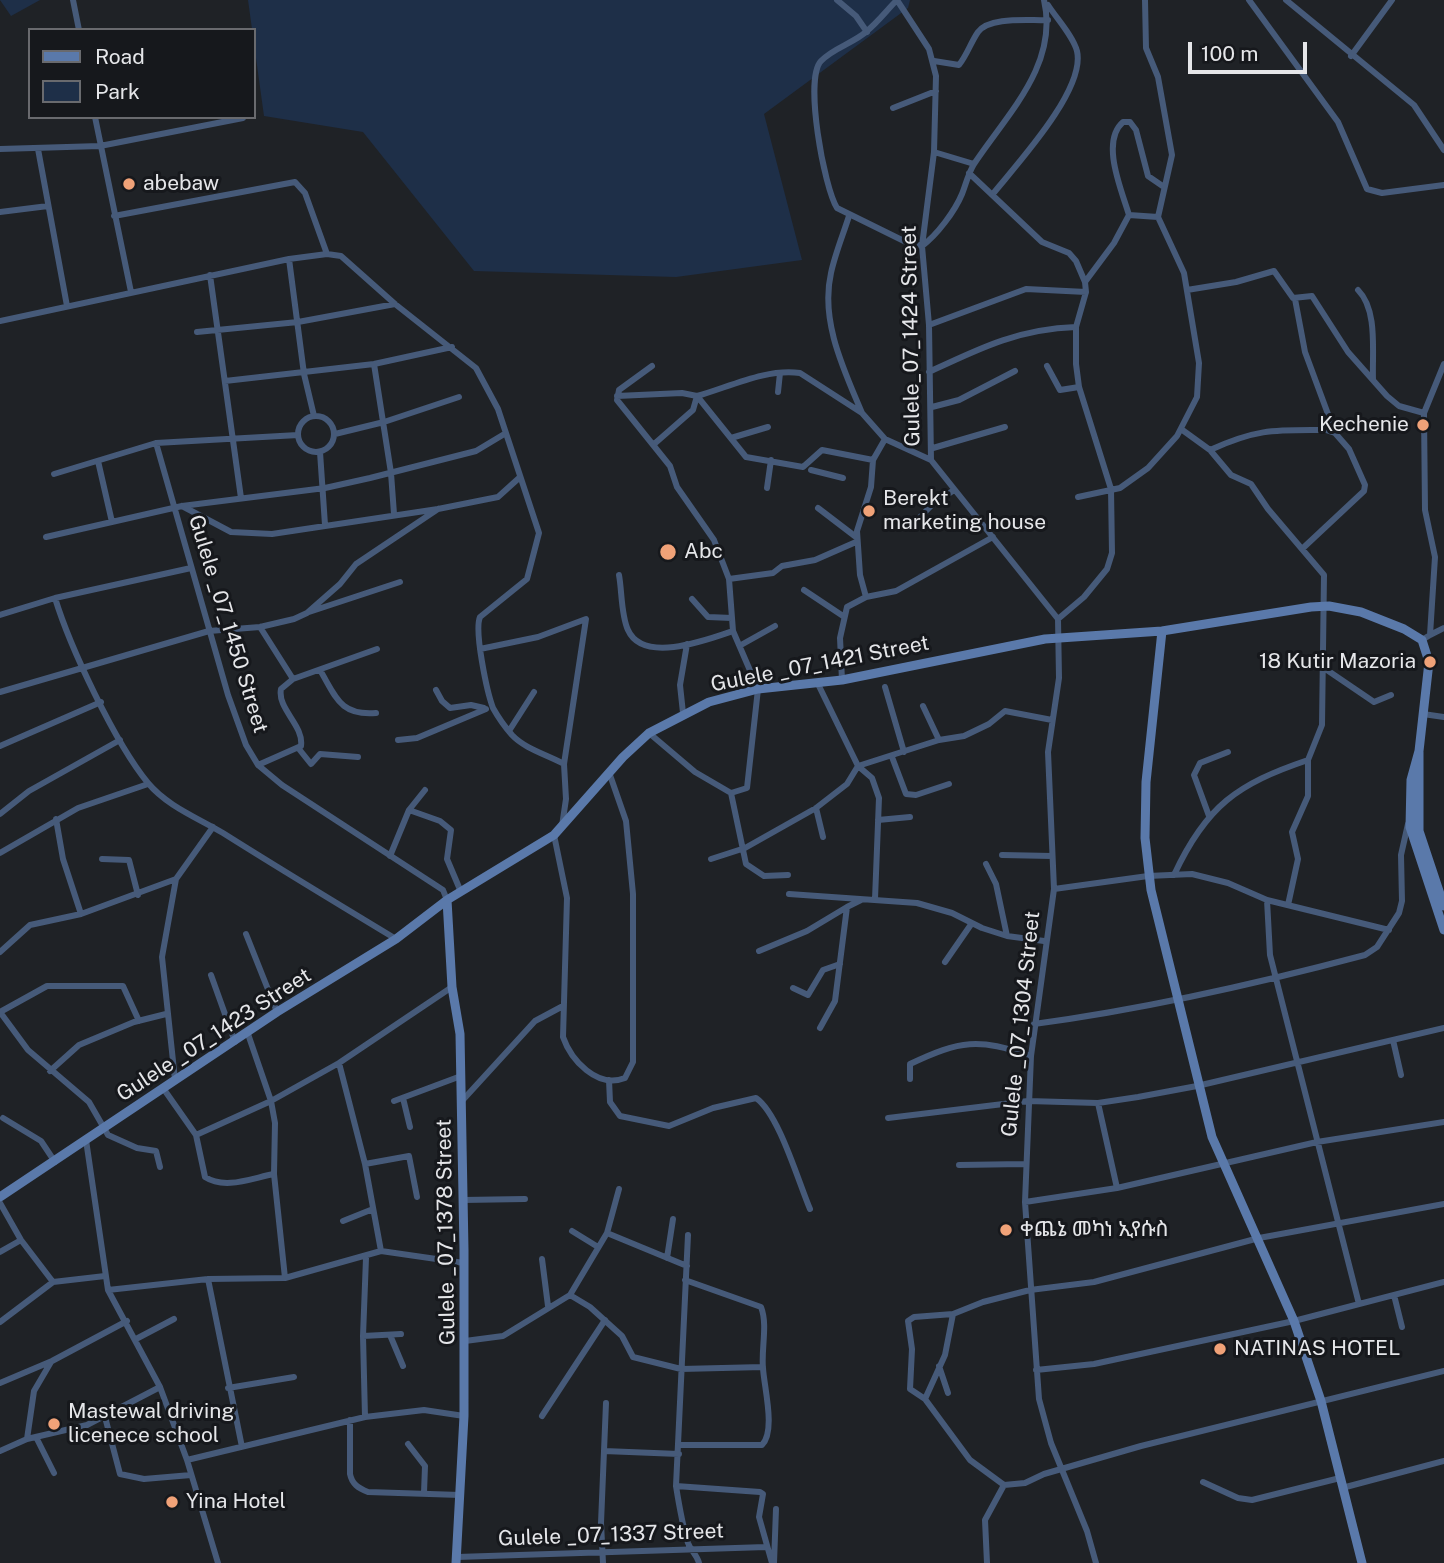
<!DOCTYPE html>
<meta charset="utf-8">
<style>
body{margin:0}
#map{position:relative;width:1444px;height:1563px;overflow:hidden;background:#1f2226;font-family:"Public Sans",sans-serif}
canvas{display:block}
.legend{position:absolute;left:28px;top:28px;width:228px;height:91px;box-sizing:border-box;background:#16181c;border:2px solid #696a6e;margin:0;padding:9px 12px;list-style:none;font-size:21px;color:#e5e6e9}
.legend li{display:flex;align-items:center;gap:14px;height:35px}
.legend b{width:35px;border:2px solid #696a6e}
.scale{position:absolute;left:1188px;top:42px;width:119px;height:32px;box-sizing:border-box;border:4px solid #e5e6e9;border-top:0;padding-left:9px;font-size:21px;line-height:24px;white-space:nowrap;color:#e5e6e9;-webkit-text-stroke:5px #16181c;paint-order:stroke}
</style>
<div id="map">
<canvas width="1444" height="1563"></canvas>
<ul class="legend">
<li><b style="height:9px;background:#5a79aa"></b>Road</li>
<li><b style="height:19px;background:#1e2f48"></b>Park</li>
</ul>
<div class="scale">100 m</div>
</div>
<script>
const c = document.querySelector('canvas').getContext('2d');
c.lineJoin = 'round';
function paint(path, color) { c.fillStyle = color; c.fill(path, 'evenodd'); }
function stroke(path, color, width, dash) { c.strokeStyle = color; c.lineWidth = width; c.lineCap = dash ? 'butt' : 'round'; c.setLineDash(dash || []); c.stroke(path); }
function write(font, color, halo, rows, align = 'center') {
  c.font = font + ' "Public Sans","Noto Sans Ethiopic",sans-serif'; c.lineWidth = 6; c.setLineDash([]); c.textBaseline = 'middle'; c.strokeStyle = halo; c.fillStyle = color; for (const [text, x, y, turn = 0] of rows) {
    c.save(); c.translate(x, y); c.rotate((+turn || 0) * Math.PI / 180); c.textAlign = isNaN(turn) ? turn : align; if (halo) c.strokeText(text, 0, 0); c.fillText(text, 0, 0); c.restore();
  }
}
paint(new Path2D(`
 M0 0H40L11 16Z
 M248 0H910L908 8 764 114 802 260 676 277 474 271 363 132 264 116Z`), '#1e2f48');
stroke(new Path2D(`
 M73 0 79 30
 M837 0 856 16 867 32
 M897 0 929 49 936 76 934 152 922 246 929 325 931 460 1058 619 1059 678 1048 752 1054 889 1031 1056 1025 1202 1039 1399 1051 1443 1087 1531 1096 1563
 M897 0C887 10 878 22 867 31 854 43 833 48 821 61 804 79 824 187 837 208L910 244 922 246
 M1145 0 1146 48 1158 77 1172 155 1158 217
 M1249 0 1338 122 1367 189 1382 193 1444 185
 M1286 0 1414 105 1444 150
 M1351 56 1392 0
 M934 61 959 65C967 55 971 42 978 32 990 16 1030 21 1048 20
 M893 108 936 91
 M95 117 131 292
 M0 149 100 146 243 118
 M38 149 67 306
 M934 152 974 164
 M969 173 1042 242 1069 253 1076 261 1085 282 1086 292 1076 327V364L1079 387 1111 489 1112 553 1107 569 1084 597 1058 619
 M992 195C1016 165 1086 90 1077 51 1073 36 1057 19 1048 5
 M0 212 48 206
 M114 216 295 182 305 193 327 254
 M849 216C843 235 835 254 831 273 820 321 844 370 862 413
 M922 246C937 235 955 211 962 194 966 184 968 174 974 164 1007 114 1059 65 1044 0
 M289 259 304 374 314 416
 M210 275 241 498
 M1085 282 1114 243 1129 215C1122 191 1100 142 1123 122H1130L1136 130 1148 176 1164 187
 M1187 290 1236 282 1274 271 1293 298 1312 296 1348 352 1387 396 1399 406 1424 413
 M1358 290C1378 310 1372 352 1373 379
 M1295 299 1305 352 1335 433 1349 449 1365 485 1364 491 1302 549
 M0 321 289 259 327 254 341 256 395 304 476 368 498 409 539 533 527 579 480 617C474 631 487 692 493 708 498 717 505 727 512 735 525 749 548 755 564 764
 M929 325 1026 289 1086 292
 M197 332 298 322 395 304
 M374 364 391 473 394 514
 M1047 366 1060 390 1079 387
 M929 372C980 348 1018 329 1076 327
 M225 381 374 364 452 347
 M778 392 780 373
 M617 396 682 393 697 396 746 457 803 467 822 450 873 460
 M932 407 959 400 1015 371
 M298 434a18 18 0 1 1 36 0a18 18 0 1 1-36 0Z
 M1181 429 1210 450 1231 475 1251 484 1268 509 1324 575 1322 725 1308 760V796L1292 832 1298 859 1288 905
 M335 434 384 422 459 397
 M731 438 768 427
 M156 443 228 695 246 745 258 765 282 785 443 890 447 900
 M653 445 693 410 697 396C729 387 767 368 800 373L862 413 885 439 931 460
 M933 448 1005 427
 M1210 450C1258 428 1276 430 1326 430L1335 433
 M320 452 325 525
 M98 461 112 522
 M811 470 843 478
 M54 474 156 443 298 435
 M767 488 771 460
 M1078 497 1120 488 1148 468 1177 436 1197 397 1199 363 1184 273 1158 217 1129 215
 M182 506 231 532 272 534 438 509 498 497 519 478
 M818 508 856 537
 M909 528 932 505 954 490
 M46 537 182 506 325 488 370 478 476 451 506 433
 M619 575C622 591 621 615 628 630 643 664 707 640 733 631
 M729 579 773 573 782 566 815 560 856 542
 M804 590 843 616
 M866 597 860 575 857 531 871 487 873 460 885 439
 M55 598C70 647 115 743 148 783 167 806 198 818 223 833 280 869 338 904 396 939
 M692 599 708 617 732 618
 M309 612 400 582
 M0 615 55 598 191 568
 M260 627 293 679
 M1430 635 1444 628
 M1422 640 1430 635 1435 557 1425 510 1424 413 1444 364
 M741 645 775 626
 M480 649 538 637 586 619 564 764 566 799 562 826
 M1324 668 1374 702 1391 695
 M320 670C336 697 340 716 376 713
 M842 680 840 638 847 607 866 597 896 591 993 537
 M818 684 858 766 872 778 879 798 875 899
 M885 687 904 752
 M436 690 442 701 450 708 471 705 484 708
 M0 692 209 631 260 627 294 619 307 613 340 584 356 564 438 509
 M923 706 939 740
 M683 713 680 685 687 644
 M1423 714 1444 717
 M509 731 534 692
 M649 733 695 772 731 793 747 788 758 689 733 631 729 579 714 540 677 487 670 466 617 400 619 390 652 366
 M398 740 417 738 486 709
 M0 746 101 702
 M299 749 311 764 320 754 358 757
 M892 757 906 794 916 795 949 784
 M258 765 301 746C304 725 277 709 281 689L293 679 377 649
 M731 793 746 864 764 876 788 875
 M816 808 823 837
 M409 810 440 821 451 830 447 859 461 892
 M0 814 29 791 120 740
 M1209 816 1194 775 1200 763 1228 752
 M56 819 63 859 81 914
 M878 820 910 817
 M554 835 567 898 563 1037C571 1060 597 1089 625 1078L633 1062V894L626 821 610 775
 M0 853 78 808 148 784
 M1002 855 1052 856
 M390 856 409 810 425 790
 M102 859 129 860 138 895
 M711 859 745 848 816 808 847 784 858 766 939 740 964 736 989 724 1005 711 1052 720
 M986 864 996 884 1007 936
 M1174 875C1206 806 1237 784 1308 760
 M1054 889 1148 876 1192 874 1228 883 1267 900 1389 930
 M789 894 917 903 952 913 982 928 1007 936 1044 941
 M1267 900 1270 955 1359 1304
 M246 934 277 1012
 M759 951 807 931 847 907
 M0 952 30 925 81 914 176 879 213 827
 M945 962 972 923
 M211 975 235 1042
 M793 988 808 995 823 970 840 964
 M0 1012 28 1050 89 1102 108 1135 137 1148 156 1151 160 1167
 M0 1012 47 986H123L139 1021
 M1034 1024C1146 1009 1256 984 1365 955L1377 947 1399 913 1402 901 1401 855 1408 824
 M820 1028 835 1001 847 907 861 900
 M248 1034 271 1101 275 1123 274 1174 285 1278
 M1393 1040 1401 1075
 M339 1063 365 1164 381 1251
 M50 1071 79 1045 134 1022 166 1014
 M910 1079V1064C961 1040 978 1038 1031 1056
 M175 1080 162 957 176 879
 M609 1080 610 1102 620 1116 669 1126 713 1108 756 1098C779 1114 798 1181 810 1209
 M163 1088 196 1135 205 1177C225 1190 252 1178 274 1174
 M403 1098 410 1127
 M394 1101 461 1076
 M461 1102 535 1021 563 1006
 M1098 1103 1117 1188
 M3 1118 41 1141 55 1162
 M888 1118 1028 1101 1098 1103 1138 1097 1197 1086 1444 1028
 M196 1135 271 1101 339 1063 452 987
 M86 1140 108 1290 160 1387 187 1460 218 1563
 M365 1164 409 1156 417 1197
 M959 1165 1024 1164
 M463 1200 525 1199
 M1025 1202 1117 1188 1317 1142 1444 1122
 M0 1203 21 1240 53 1282
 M1444 1204 1259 1238 1094 1282 1030 1290 983 1302 953 1314 945 1355 925 1399 970 1460 1004 1485 1025 1483 1044 1474 1141 1446 1444 1371
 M343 1221 373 1209
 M572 1231 598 1247
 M607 1233 687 1266
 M688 1235 676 1486C679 1505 682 1524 688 1543 691 1551 697 1555 699 1563
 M0 1252 21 1240
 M667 1258 673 1219
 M542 1259 548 1306
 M208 1279 242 1447
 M53 1282 105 1276
 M108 1290 208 1279 285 1278 381 1251 464 1263
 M570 1295 590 1307 622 1336 633 1357 681 1369 763 1367
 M1394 1295 1402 1327
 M0 1322 53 1282
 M390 1335 403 1366
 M363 1336 401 1334
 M136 1339 174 1319
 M465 1341 503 1336 570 1295 607 1233 619 1189
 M939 1366 948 1393
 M1036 1370 1094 1364 1294 1321 1444 1282
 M0 1383 52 1361 127 1321
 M228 1388 294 1377
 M925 1399 910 1389 912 1349 908 1321 914 1317 953 1314
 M542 1416 605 1320
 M105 1417 120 1474 144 1479 191 1475
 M365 1417 363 1336 366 1258
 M350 1420V1474C352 1484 358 1488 368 1492L460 1495
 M36 1437 54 1473
 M27 1439 34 1391 51 1362
 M408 1444 425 1466 424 1493
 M680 1445H762C776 1431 764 1387 763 1368 761 1349 768 1325 761 1307L685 1280
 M0 1451 27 1439 87 1425 160 1387
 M604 1451 679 1454
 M187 1460 365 1417 424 1410 464 1416
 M1203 1482 1238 1498 1252 1500 1340 1478
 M676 1486 760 1492 763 1494 759 1517 772 1563
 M1342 1488 1444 1461
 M457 1557 766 1547
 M603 1563 601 1523 606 1403
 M774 1563 776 1509
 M987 1563 985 1520 1004 1485`), '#465a79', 6);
stroke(new Path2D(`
 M1162 631 1146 782 1145 838 1151 890 1212 1137 1294 1321 1321 1401 1362 1563
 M1419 752V831L1444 906
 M447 900 452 987 460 1034 464 1250V1416L456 1563
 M0 1197 277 1012 396 939 447 900 554 835 623 757 649 733 709 702 758 689 842 680 1045 639 1162 631 1311 607 1329 606 1361 612 1404 629 1422 640 1429 662 1419 751 1411 780 1410 827 1444 930`), '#5a79aa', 9);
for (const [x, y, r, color] of [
 [129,184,7,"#f0a278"],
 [1423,425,7,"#f0a278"],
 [869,511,7,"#f0a278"],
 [668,552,9,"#f0a278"],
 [1430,662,7,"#f0a278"],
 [1006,1230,7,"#f0a278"],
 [1220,1349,7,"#f0a278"],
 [54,1424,7,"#f0a278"],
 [172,1502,7,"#f0a278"]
]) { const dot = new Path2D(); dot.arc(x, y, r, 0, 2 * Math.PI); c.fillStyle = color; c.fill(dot); stroke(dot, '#16181c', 2.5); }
write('21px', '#e5e6e9', '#16181c', [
 ["abebaw",143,184],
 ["Kechenie",1409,425,"right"],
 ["Berekt",883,499],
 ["marketing house",883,523],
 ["Abc",684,552],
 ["18 Kutir Mazoria",1416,662,"right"],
 ["ቀጨኔ መካነ ኢየሱስ",1020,1230],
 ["NATINAS HOTEL",1234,1349],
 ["Mastewal driving",68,1412],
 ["licenece school",68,1436],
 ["Yina Hotel",186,1502]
], 'left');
write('21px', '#e5e6e9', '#16181c', [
 ["Gulele_07_1424 Street",911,336,-91],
 ["Gulele _07_1450 Street",228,624,73],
 ["Gulele _07_1421 Street",820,664,-11],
 ["Gulele _07_1304 Street",1021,1024,-84],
 ["Gulele _07_1423 Street",214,1035,-33],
 ["Gulele _07_1378 Street",446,1232,-91],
 ["Gulele _07_1337 Street",611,1535,-2]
]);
</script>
